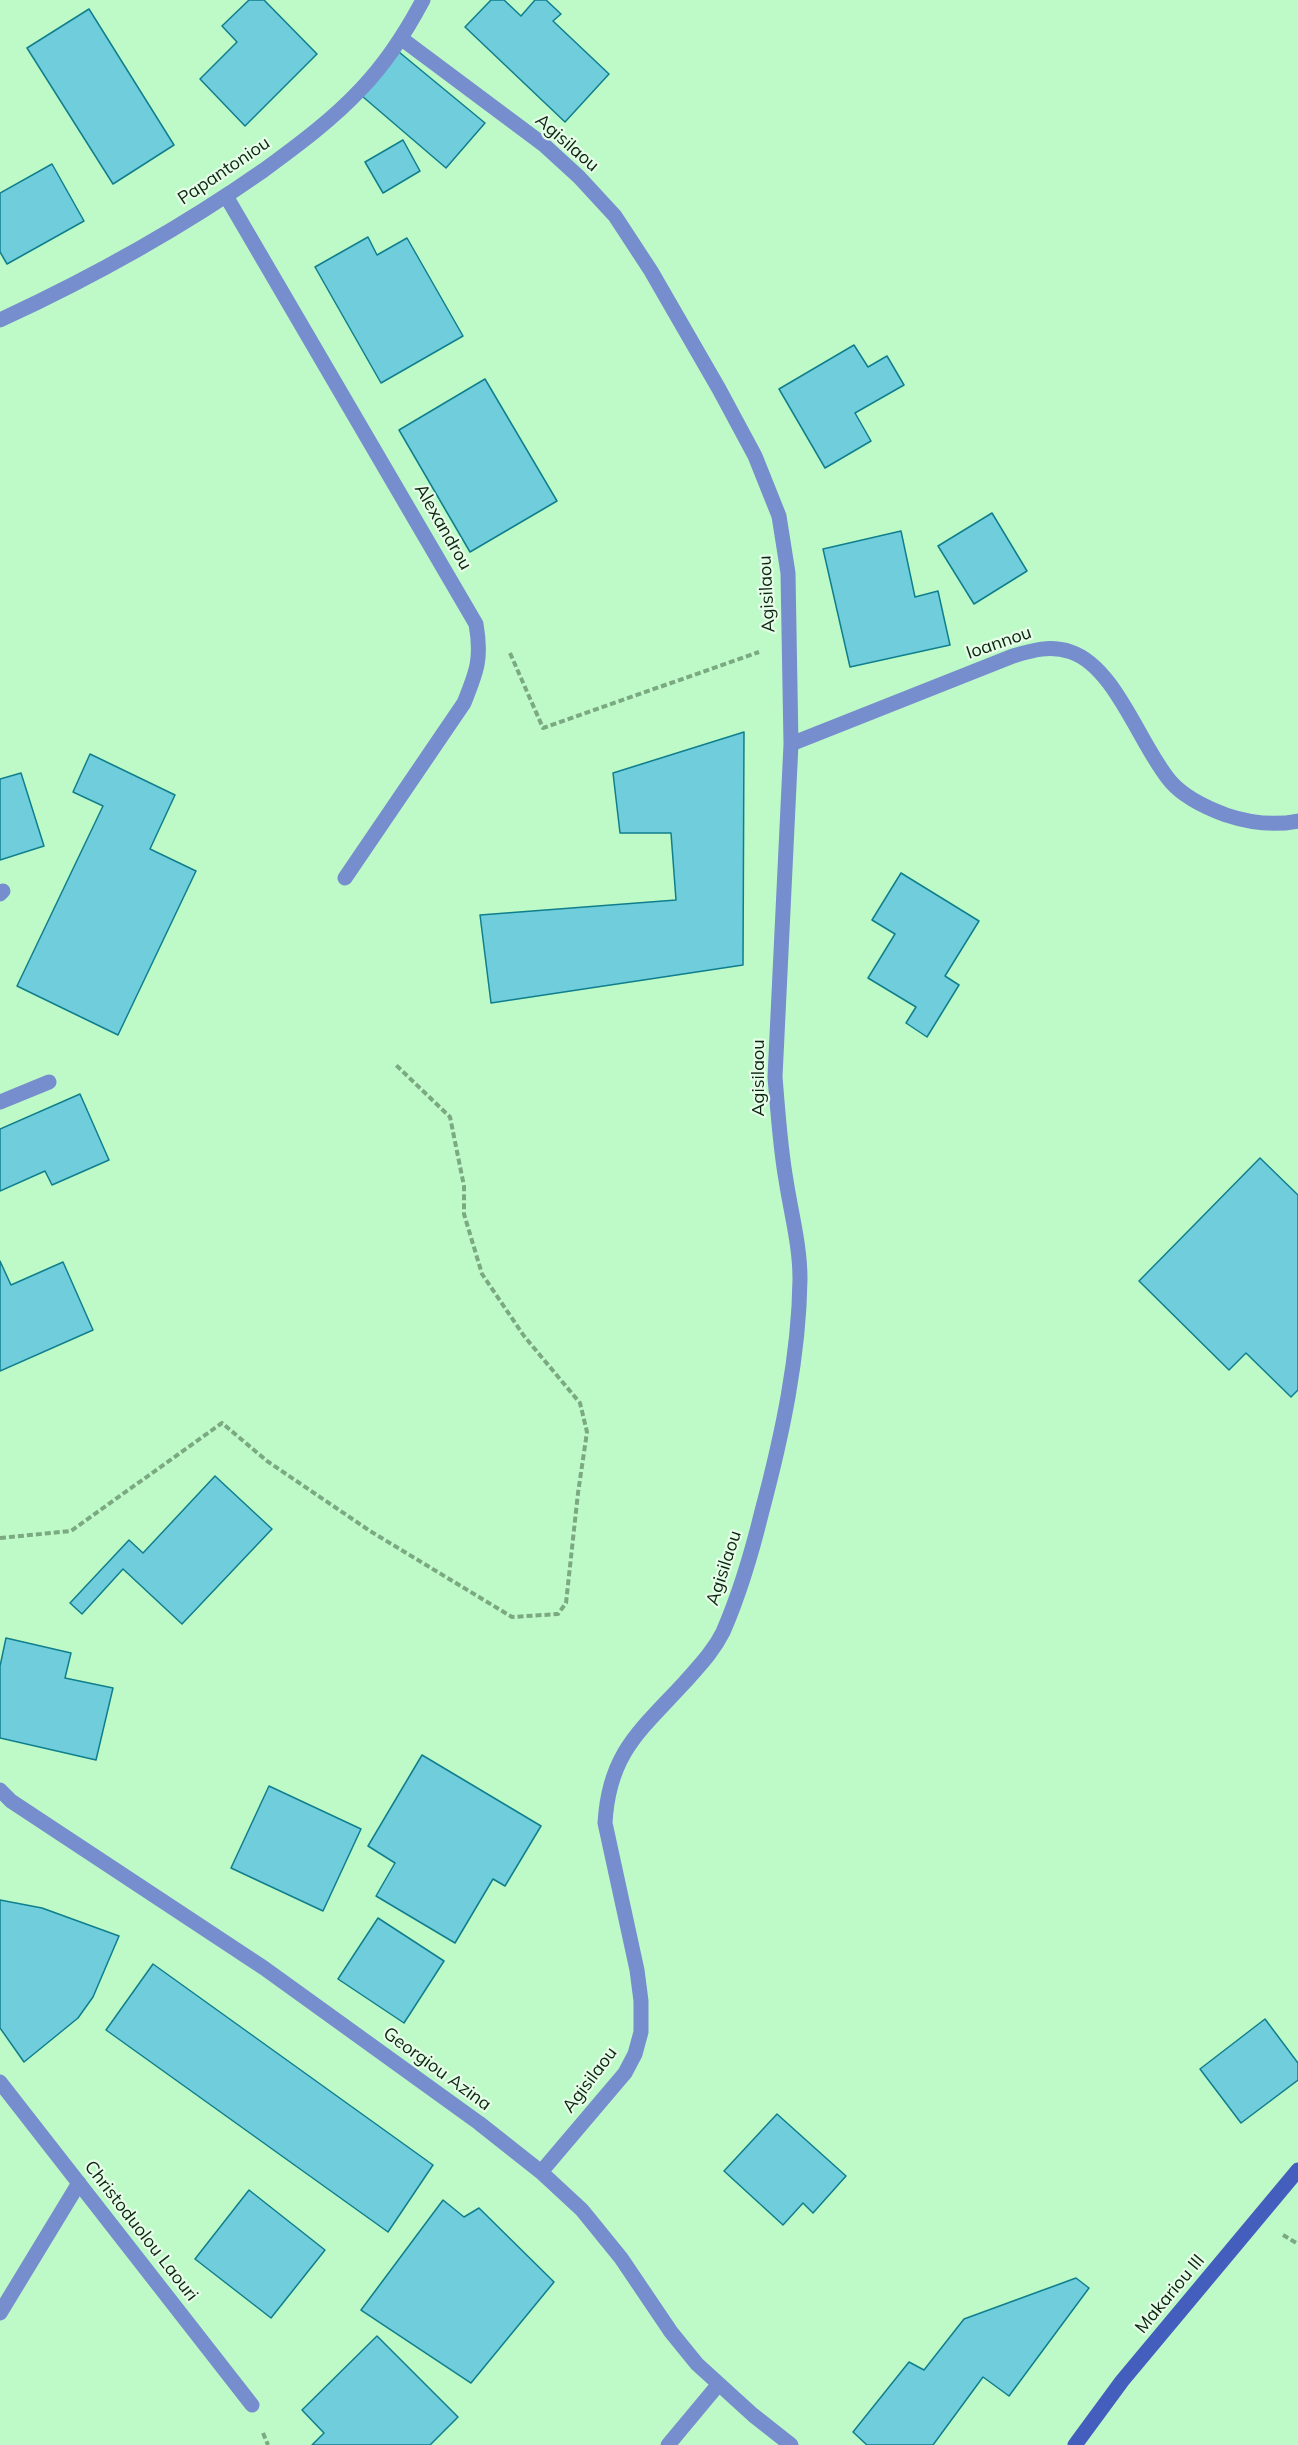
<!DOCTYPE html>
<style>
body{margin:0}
canvas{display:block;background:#befac7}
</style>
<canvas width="1298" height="2445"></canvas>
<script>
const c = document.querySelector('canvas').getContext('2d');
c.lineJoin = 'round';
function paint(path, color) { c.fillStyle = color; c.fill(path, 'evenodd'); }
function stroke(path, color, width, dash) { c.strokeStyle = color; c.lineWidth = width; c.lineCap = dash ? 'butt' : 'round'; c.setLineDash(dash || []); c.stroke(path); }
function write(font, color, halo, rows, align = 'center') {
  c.font = font + ' Mulish,sans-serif'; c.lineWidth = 4.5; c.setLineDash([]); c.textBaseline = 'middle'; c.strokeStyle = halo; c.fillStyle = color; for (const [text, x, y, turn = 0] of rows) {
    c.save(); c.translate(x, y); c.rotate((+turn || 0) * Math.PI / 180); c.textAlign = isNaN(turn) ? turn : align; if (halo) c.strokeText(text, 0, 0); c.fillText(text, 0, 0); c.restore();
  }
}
const building = new Path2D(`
 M249 0H264L317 54 245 126 200 79 237 42 222 26Z
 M491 0H504L521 16 535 0H546L561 14 553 21 609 74 565 122 465 27Z
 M89 9 174 145 113 184 27 48Z
 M399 52 485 123 446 168 362 96Z
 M403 140 420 171 383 193 365 162Z
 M52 164 84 221 7 264 0 252V193Z
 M368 237 377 255 407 238 463 336 381 383 315 267Z
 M854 345 868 367 887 356 904 385 855 413 871 441 825 468 779 389Z
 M485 379 557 501 470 552 399 430Z
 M992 513 1027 571 974 604 938 546Z
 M901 531 915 597 938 591 950 645 850 667 823 549Z
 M744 732 743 965 491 1003 480 915 676 900 671 833H620L613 773Z
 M90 754 175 795 150 849 196 871 118 1035 17 986 103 806 73 792Z
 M21 773 44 846 0 860V779Z
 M901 873 979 921 945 976 959 985 927 1037 906 1023 916 1007 868 978 895 934 872 920Z
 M80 1094 109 1160 52 1185 45 1171 0 1191V1129Z
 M1260 1158 1298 1195V1390L1291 1397 1246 1353 1229 1370 1139 1281Z
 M0 1261 11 1285 63 1262 93 1330 0 1371Z
 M215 1476 272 1529 182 1624 123 1569 82 1614 70 1603 129 1540 143 1553Z
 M6 1638 71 1653 65 1678 113 1688 96 1760 0 1738V1666Z
 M422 1755 541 1826 505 1886 493 1879 455 1943 376 1896 395 1863 368 1846Z
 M269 1786 361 1829 323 1911 231 1868Z
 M0 1900 42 1908 119 1936 93 1997 78 2018 24 2062 0 2028Z
 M378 1918 444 1961 404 2023 338 1979Z
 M153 1964 433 2165 388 2232 106 2030Z
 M1265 2019 1298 2063V2080L1241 2123 1200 2069Z
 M777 2114 846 2176 813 2213 803 2203 783 2225 724 2171Z
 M249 2190 325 2250 271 2318 195 2259Z
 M443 2200 464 2217 479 2208 554 2282 471 2383 361 2310Z
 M1076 2278 1089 2288 1009 2396 983 2377 933 2445H867L853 2432 909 2362 924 2370 964 2319Z
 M377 2336 458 2417 430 2445H312L324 2433 302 2410Z`);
paint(building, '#6fcddc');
stroke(building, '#107f8d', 1.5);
stroke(new Path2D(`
 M510 653 543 728 759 652
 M0 1538 71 1531 222 1423 267 1461 370 1531 512 1617 558 1614 566 1603 578 1493 587 1432 580 1403 524 1336 482 1274 464 1214V1186L450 1117 395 1064
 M1283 2235 1298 2244
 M263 2433 268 2445`), '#7ba982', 4, [6, 3]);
stroke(new Path2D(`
 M0 894 3 891
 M0 1102 49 1082
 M0 2313 79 2183`), '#778ece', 15);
stroke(new Path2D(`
 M402 39 544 145 579 177 615 216 651 271 719 389 755 456 779 516 788 573 791 744 775 1077C778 1112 780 1146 786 1180 791 1213 800 1245 800 1279 799 1357 782 1436 762 1511 752 1552 740 1593 723 1632 713 1652 699 1666 685 1682 640 1731 609 1753 605 1823L637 1970 641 2001V2032L635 2054 625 2073 541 2172
 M226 196 476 624C482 658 477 671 464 703L345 878
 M0 320C91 278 181 228 264 170 298 145 332 120 361 89 387 62 406 32 423 0
 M791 744 1013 656C1033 650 1050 645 1071 652 1116 667 1141 748 1171 782 1185 798 1207 808 1226 815 1250 823 1273 826 1298 821
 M0 1790 11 1801 264 1968 479 2123 541 2172 582 2210 621 2258 671 2332 697 2364 753 2415 791 2445
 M0 2082 252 2405
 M668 2445 718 2385`), '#778ece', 15);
stroke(new Path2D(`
 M1075 2445 1122 2381 1298 2170`), '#445ebd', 15);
write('18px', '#0c2411', '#e6fde8', [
 ["Agisilaou",567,143,41],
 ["Papantoniou",224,171,-34],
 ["Alexandrou",443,527,60],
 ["Agisilaou",767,594,-93],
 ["Ioannou",999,643,-19],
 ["Agisilaou",759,1078,-90],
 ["Agisilaou",724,1568,-72],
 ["Georgiou Azina",437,2069,36],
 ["Agisilaou",590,2080,-53],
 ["Christoduolou Laouri",141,2231,52],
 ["Makariou III",1170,2294,-50]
]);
</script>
